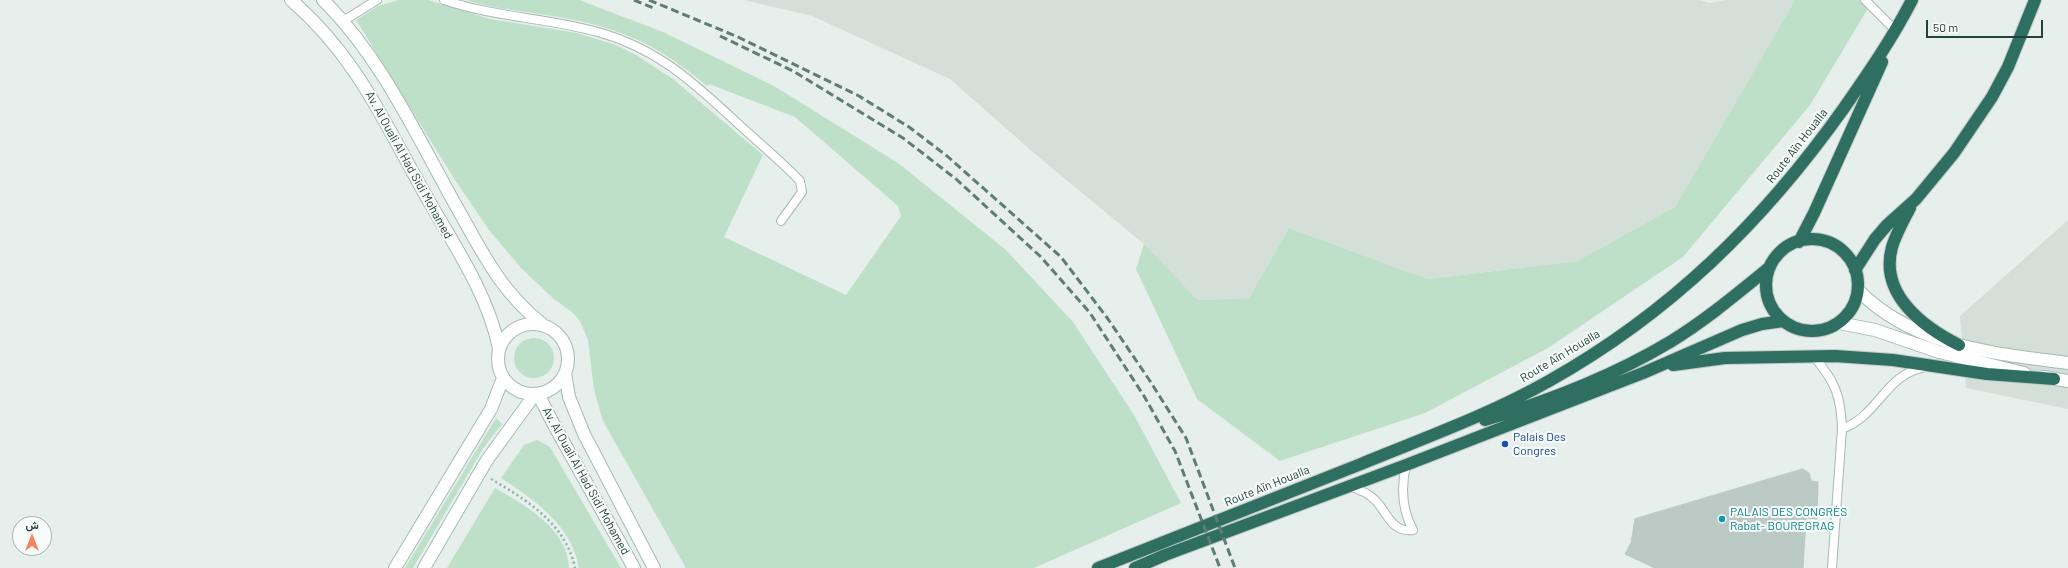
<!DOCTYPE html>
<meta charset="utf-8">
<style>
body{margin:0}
#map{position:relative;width:2068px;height:568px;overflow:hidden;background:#e6efeb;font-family:Barlow,Vazirmatn,sans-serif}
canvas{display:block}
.north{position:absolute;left:12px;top:516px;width:40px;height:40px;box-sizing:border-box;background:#f7fbf9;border:1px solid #a3b1ad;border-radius:50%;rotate:0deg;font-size:11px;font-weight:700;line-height:16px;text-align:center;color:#24423a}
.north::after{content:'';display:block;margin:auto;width:14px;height:18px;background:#f4845f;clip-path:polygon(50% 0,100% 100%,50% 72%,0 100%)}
.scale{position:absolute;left:1926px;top:20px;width:117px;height:18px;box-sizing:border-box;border:2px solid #24423a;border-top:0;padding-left:5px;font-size:12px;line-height:14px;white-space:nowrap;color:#24423a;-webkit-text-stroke:3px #f7fbf9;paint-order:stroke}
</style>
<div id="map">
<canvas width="2068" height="568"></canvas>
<div class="north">ش</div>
<div class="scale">50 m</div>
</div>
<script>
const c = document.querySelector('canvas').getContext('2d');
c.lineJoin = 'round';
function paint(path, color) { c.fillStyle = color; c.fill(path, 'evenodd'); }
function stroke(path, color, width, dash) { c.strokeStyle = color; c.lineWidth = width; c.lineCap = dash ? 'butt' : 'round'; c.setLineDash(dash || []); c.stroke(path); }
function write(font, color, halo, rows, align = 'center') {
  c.font = font + ' Barlow,sans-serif'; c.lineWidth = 4; c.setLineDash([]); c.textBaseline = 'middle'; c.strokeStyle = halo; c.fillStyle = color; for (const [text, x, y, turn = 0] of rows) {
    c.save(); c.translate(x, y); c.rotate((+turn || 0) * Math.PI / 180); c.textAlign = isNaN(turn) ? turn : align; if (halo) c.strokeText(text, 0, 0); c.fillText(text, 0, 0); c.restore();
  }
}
paint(new Path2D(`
 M744 0H1699L1709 3 1726 0H1795L1675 207 1577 261 1428 279 1289 228 1249 298 1198 300 1144 244 1035 154 950 79 812 16Z
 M2068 220V409L1966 388 1960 316Z`), '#d4dfda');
paint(new Path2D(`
 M399 0H428L490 19 577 33 616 45 636 55 673 79 763 155 724 237 846 295 901 216 898 206 795 117 709 84 707 86C660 46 620 27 558 17 527 11 496 10 466 0H579L663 32 774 86 898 163 1006 250 1073 322 1134 415 1181 503 1034 568H686L603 421 594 390 588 340 580 321 572 312 554 299 521 268 489 230 455 180 356 20 378 6Z
 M1795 0H1873L1810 105 1683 257 1548 348 1425 413 1280 461 1197 399 1136 269 1144 244 1198 300 1249 298 1289 228 1428 279 1577 261 1675 207Z
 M514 358a20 20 0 1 1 40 0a20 20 0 1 1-40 0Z
 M496 418 502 424 484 447 413 568H405Z
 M537 440 550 447 621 568H579C572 526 535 500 501 478L524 445Z
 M495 488C525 505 568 529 569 568H447Z`), '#bfe0c8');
const building = new Path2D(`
 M1803 469 1809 473 1811 481 1818 482 1817 519 1806 518 1803 568H1655L1625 554 1631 543 1635 519Z`);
paint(building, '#bbcac4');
stroke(building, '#b8c9c2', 1);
const lane = new Path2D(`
 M444 0C494 17 547 18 598 32 662 50 697 86 745 130 763 146 783 163 800 181L802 192 781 221
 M1865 0 1896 31
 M343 21 377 0
 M1814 357C1835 381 1841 396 1842 429L1832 568
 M1842 429C1881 414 1884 374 1926 367
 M1348 486C1359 489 1369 493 1376 501 1388 514 1392 533 1413 530 1402 510 1401 487 1406 465`);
const secondary = new Path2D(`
 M291 0C357 57 384 122 426 196 454 245 487 292 499 348
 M323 0C383 59 419 141 460 213 485 257 501 291 542 324
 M1858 290C1914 347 1993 353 2068 363
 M1839 323 1875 330 1939 352 2024 373
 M498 359a35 35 0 1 1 70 0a35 35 0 1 1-70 0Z
 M565 373 569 397 584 434 654 568
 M2044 377 2068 381
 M538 394 554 425 634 568
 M395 568 491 409 503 378
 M424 568 487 460 535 394`);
const highway = new Path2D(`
 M1910 208C1903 221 1896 234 1892 247 1879 294 1923 327 1959 345
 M1766 285a46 46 0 1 1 92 0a46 46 0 1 1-92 0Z
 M1799 242 1814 213 1882 62
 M1855 270 1875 239 1887 225 1916 199 1954 153 1992 97 2008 67 2035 0
 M1673 365 1725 358 1835 356 1893 360 1987 374 2054 379
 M1485 420C1549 401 1613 376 1670 342 1706 320 1738 293 1770 267
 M1098 568C1186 533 1273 499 1361 464 1424 438 1489 415 1549 381 1670 313 1763 222 1844 108 1869 72 1892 39 1912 0
 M1135 568 1165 555 1406 465 1643 373 1742 330 1762 324 1783 321`);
stroke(lane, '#a8b8b2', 10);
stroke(secondary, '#a4bbb3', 14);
stroke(highway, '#c2cac8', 14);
stroke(new Path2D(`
 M491 479C527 500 566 524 575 568`), '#86b3a5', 2.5, [2, 3]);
stroke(lane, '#fff', 8);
stroke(secondary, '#fff', 12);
stroke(highway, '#2f6f62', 12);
stroke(new Path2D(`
 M634 0 656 9
 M649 0 738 37 859 96 909 127 947 156 1061 257 1108 319 1150 381 1186 438 1235 568
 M720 36 793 71 903 138 956 179 1041 257 1090 313 1144 396 1175 451 1220 568`), '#5f7d75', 3, [8, 4]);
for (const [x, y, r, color] of [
 [1505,444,4,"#1a4fb4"],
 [1722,519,4,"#0f9aa8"]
]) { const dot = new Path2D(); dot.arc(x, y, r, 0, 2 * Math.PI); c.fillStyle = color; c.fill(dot); stroke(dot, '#f7fbf9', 1.5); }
write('12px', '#24423a', '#f7fbf9', [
 ["Route Aïn Houalla",1797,146,-52],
 ["Av. Al Ouali Al Had Sidi Mohamed",409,165,61],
 ["Route Aïn Houalla",1560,356,-31],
 ["Av. Al Ouali Al Had Sidi Mohamed",586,481,61],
 ["Route Aïn Houalla",1267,486,-22]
]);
write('12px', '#164399', '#f7fbf9', [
 ["Palais Des",1513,437],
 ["Congres",1513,451]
], 'left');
write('12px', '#0d838f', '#f7fbf9', [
 ["PALAIS DES CONGRÈS",1730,512],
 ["Rabat- BOUREGRAG",1730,526]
], 'left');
</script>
